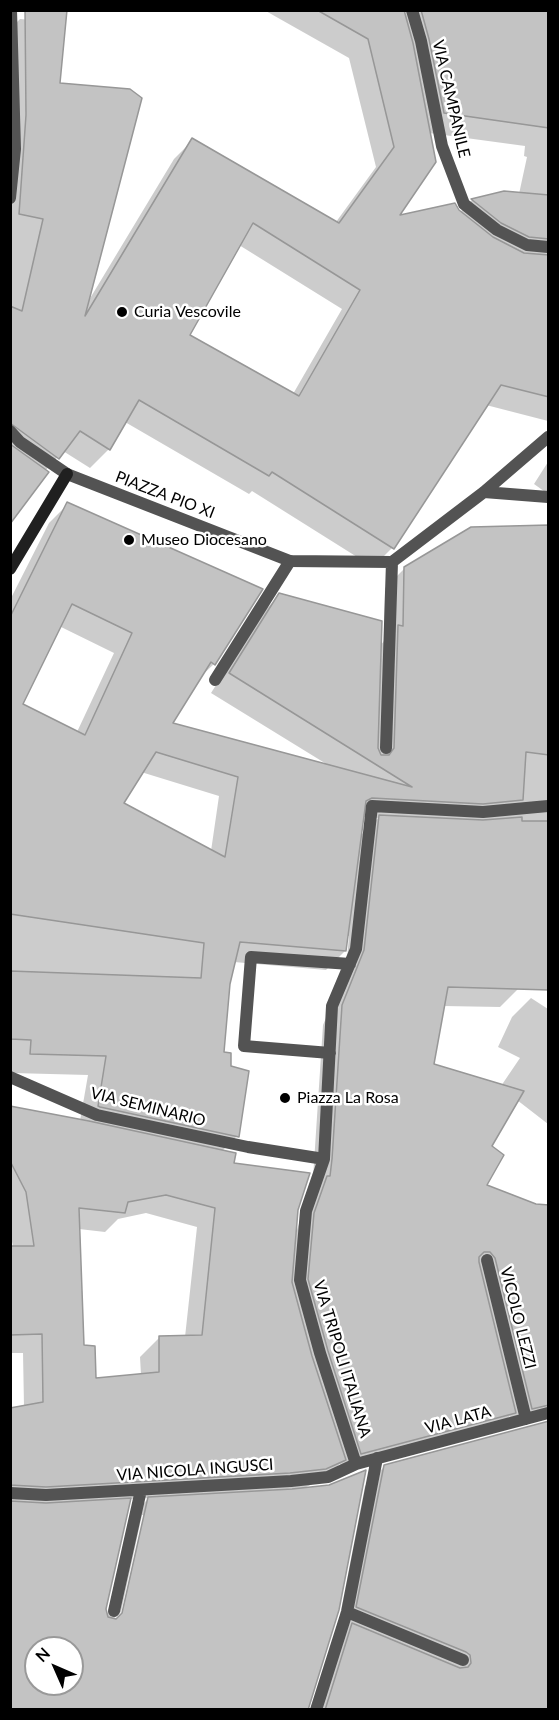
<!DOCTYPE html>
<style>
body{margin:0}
#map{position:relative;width:559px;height:1720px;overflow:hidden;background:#fff;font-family:Lato,sans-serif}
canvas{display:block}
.frame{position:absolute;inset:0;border:12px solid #000;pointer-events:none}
.north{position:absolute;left:24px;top:1636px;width:60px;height:60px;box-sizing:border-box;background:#fff;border:2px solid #999;border-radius:50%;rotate:315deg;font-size:16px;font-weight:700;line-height:24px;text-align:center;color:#000}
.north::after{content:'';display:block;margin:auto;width:21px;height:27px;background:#000;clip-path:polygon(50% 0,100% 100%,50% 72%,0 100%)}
</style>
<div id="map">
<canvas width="559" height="1720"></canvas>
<div class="frame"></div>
<div class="north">N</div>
</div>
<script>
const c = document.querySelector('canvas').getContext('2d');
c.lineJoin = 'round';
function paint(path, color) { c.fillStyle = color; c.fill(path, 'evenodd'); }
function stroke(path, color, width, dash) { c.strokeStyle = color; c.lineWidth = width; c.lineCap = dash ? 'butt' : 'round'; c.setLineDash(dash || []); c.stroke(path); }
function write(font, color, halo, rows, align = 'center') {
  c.font = font + ' Lato,sans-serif'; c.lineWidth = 5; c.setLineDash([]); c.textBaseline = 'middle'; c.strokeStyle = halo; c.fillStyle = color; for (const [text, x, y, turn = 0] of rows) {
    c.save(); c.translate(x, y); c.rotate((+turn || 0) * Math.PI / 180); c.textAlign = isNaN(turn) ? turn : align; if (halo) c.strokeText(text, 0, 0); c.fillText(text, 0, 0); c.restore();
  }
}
paint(new Path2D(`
 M264 10H548V421L486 405 392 548 373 567 252 491 249 494 125 422 109 449 90 468 63 451 45 471 10 521V29L20 19 64 23 58 85 89 300 174 159 193 140 336 222 376 167 349 58ZM429 133 525 146 524 156 527 157 519 194 504 193 472 200 459 213 397 218ZM239 245 342 309 293 394 188 335Z
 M548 462V494L534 484Z
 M68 504 214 664 198 679 171 724 328 765 211 693 261 614 280 595 380 646 384 641 385 588 404 569 548 527V980L483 967 518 989 500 1007 443 1006 433 1066 501 1086 520 1058 498 1047 512 1017 531 998 548 1009V1124L517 1100 490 1147 485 1185 536 1205 548 1207V1412L513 1427 510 1416 495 1432 342 1472 340 1464 325 1478 302 1489 338 1610 10 1710V1410L24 1407 23 1353H10V1247H13L10 1231V1108L80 1121 88 1075 12 1073 10 600 49 523ZM59 626 114 653 77 732 21 704ZM141 772 219 796 211 851 122 804ZM362 817 378 818 359 837ZM347 936H349L346 971 323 1025 312 1193 308 1196 296 1233V1210L233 1165 222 1151 237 1136 229 1068 222 1054 228 983 234 962 326 970 345 951ZM146 1213 197 1227 185 1337H160L140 1357 141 1375 95 1379 83 1347 79 1229 105 1232 118 1219ZM149 1498 129 1518 107 1618 104 1609 129 1499ZM142 1515H145L122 1620H112L121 1612ZM36 1648H72V1684H36Z
 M385 1466 548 1710H313L338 1626 365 1486Z`), '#0003');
const building = new Path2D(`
 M25 10H67L60 83 130 89 142 98 85 316 192 138 339 223 394 147 368 39 317 10H404L413 43 436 162 400 215 455 203 459 210 493 237 524 253 549 255V397L501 385 394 549 272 472 269 476 139 400 110 450 80 431 59 459 10 423V306L22 311 43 219 19 214 26 115ZM253 223 360 290 299 396 190 335Z
 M421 10H549V128L444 113 429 39Z
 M504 191 549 195V239L529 237 501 223 471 199Z
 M10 444 49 472 10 524Z
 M67 502 263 589 215 665 211 662 173 723 412 787 229 673 279 593 382 621 378 748 381 755H389L394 748 398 625 403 626 404 567 471 527 549 525V755L526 752 523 800 483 804 372 798 366 801 346 951 240 942 230 984 224 1052 231 1053V1066L249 1071 239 1137 100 1107 98 1106 106 1056 30 1054 31 1040 10 1039V971L201 978 204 943 10 914V617ZM72 604 132 633 85 735 23 704ZM156 752 238 777 225 857 124 803Z
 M379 815 483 820 522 817V821H549V990L448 987 434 1064 524 1091 492 1146 504 1155 487 1185 536 1204 549 1205V1405L532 1409 495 1258 490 1252H484L479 1257V1262L516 1413 361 1454 328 1351 308 1279 314 1213 327 1176H330L332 1159 342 1005 364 950Z
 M10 1106 89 1121 236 1153 234 1163 310 1173 298 1210 292 1282 312 1356 346 1460 326 1469 290 1473 46 1487 10 1485V1408L43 1402 42 1334 10 1335V1246H34L26 1192 10 1161ZM166 1195 215 1208 202 1335 159 1336V1372L96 1378 95 1346 84 1345 79 1208 125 1213 128 1202Z
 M549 1421V1710H325L352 1623 460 1668 468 1667 471 1663 470 1655 466 1652 356 1607 384 1465Z
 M366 1470 339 1610 308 1710H10V1501L46 1503 131 1498 106 1609 108 1617 116 1619 122 1613 148 1497 292 1489 329 1485ZM36 1648H72V1684H36Z`);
paint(building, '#c3c3c3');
stroke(building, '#979797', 1.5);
stroke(new Path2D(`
 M215 680 290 561`), '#535353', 12);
stroke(new Path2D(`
 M412 10 421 41 442 146 464 204 497 230 527 245 548 247
 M10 198 15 149 11 10
 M10 431 20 442 67 474 290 561 392 562
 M484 492 548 497
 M392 562 484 492 548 437
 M386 748 392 562
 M330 1053 244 1046 251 957 350 964
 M10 1077 97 1115 248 1147 324 1159 332 1006 356 949 372 806 483 812 548 806
 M324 1159 306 1211 300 1280 320 1353 356 1464
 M487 1260 526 1419
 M10 1493 46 1495 291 1481 328 1477 356 1464 548 1413
 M114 1611 141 1490
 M347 1612 463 1660
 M316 1710 347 1612 377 1458`), '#535353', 12);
stroke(new Path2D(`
 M10 569 67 474`), '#202020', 12);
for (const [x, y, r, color] of [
 [122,312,6,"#000"],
 [129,540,6,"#000"],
 [285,1098,6,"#000"]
]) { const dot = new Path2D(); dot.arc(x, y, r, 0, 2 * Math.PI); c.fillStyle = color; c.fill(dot); stroke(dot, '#fff', 2); }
write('16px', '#000', '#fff', [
 ["VIA CAMPANILE",451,99,77],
 ["PIAZZA PIO XI",165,495,21],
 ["VIA SEMINARIO",148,1107,14],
 ["VICOLO LEZZI",518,1318,76],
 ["VIA TRIPOLI ITALIANA",342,1359,73],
 ["VIA LATA",458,1420,-15],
 ["VIA NICOLA INGUSCI",195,1470,-4]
]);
write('16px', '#000', '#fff', [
 ["Curia Vescovile",134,312],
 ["Museo Diocesano",141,540],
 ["Piazza La Rosa",297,1098]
], 'left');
</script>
